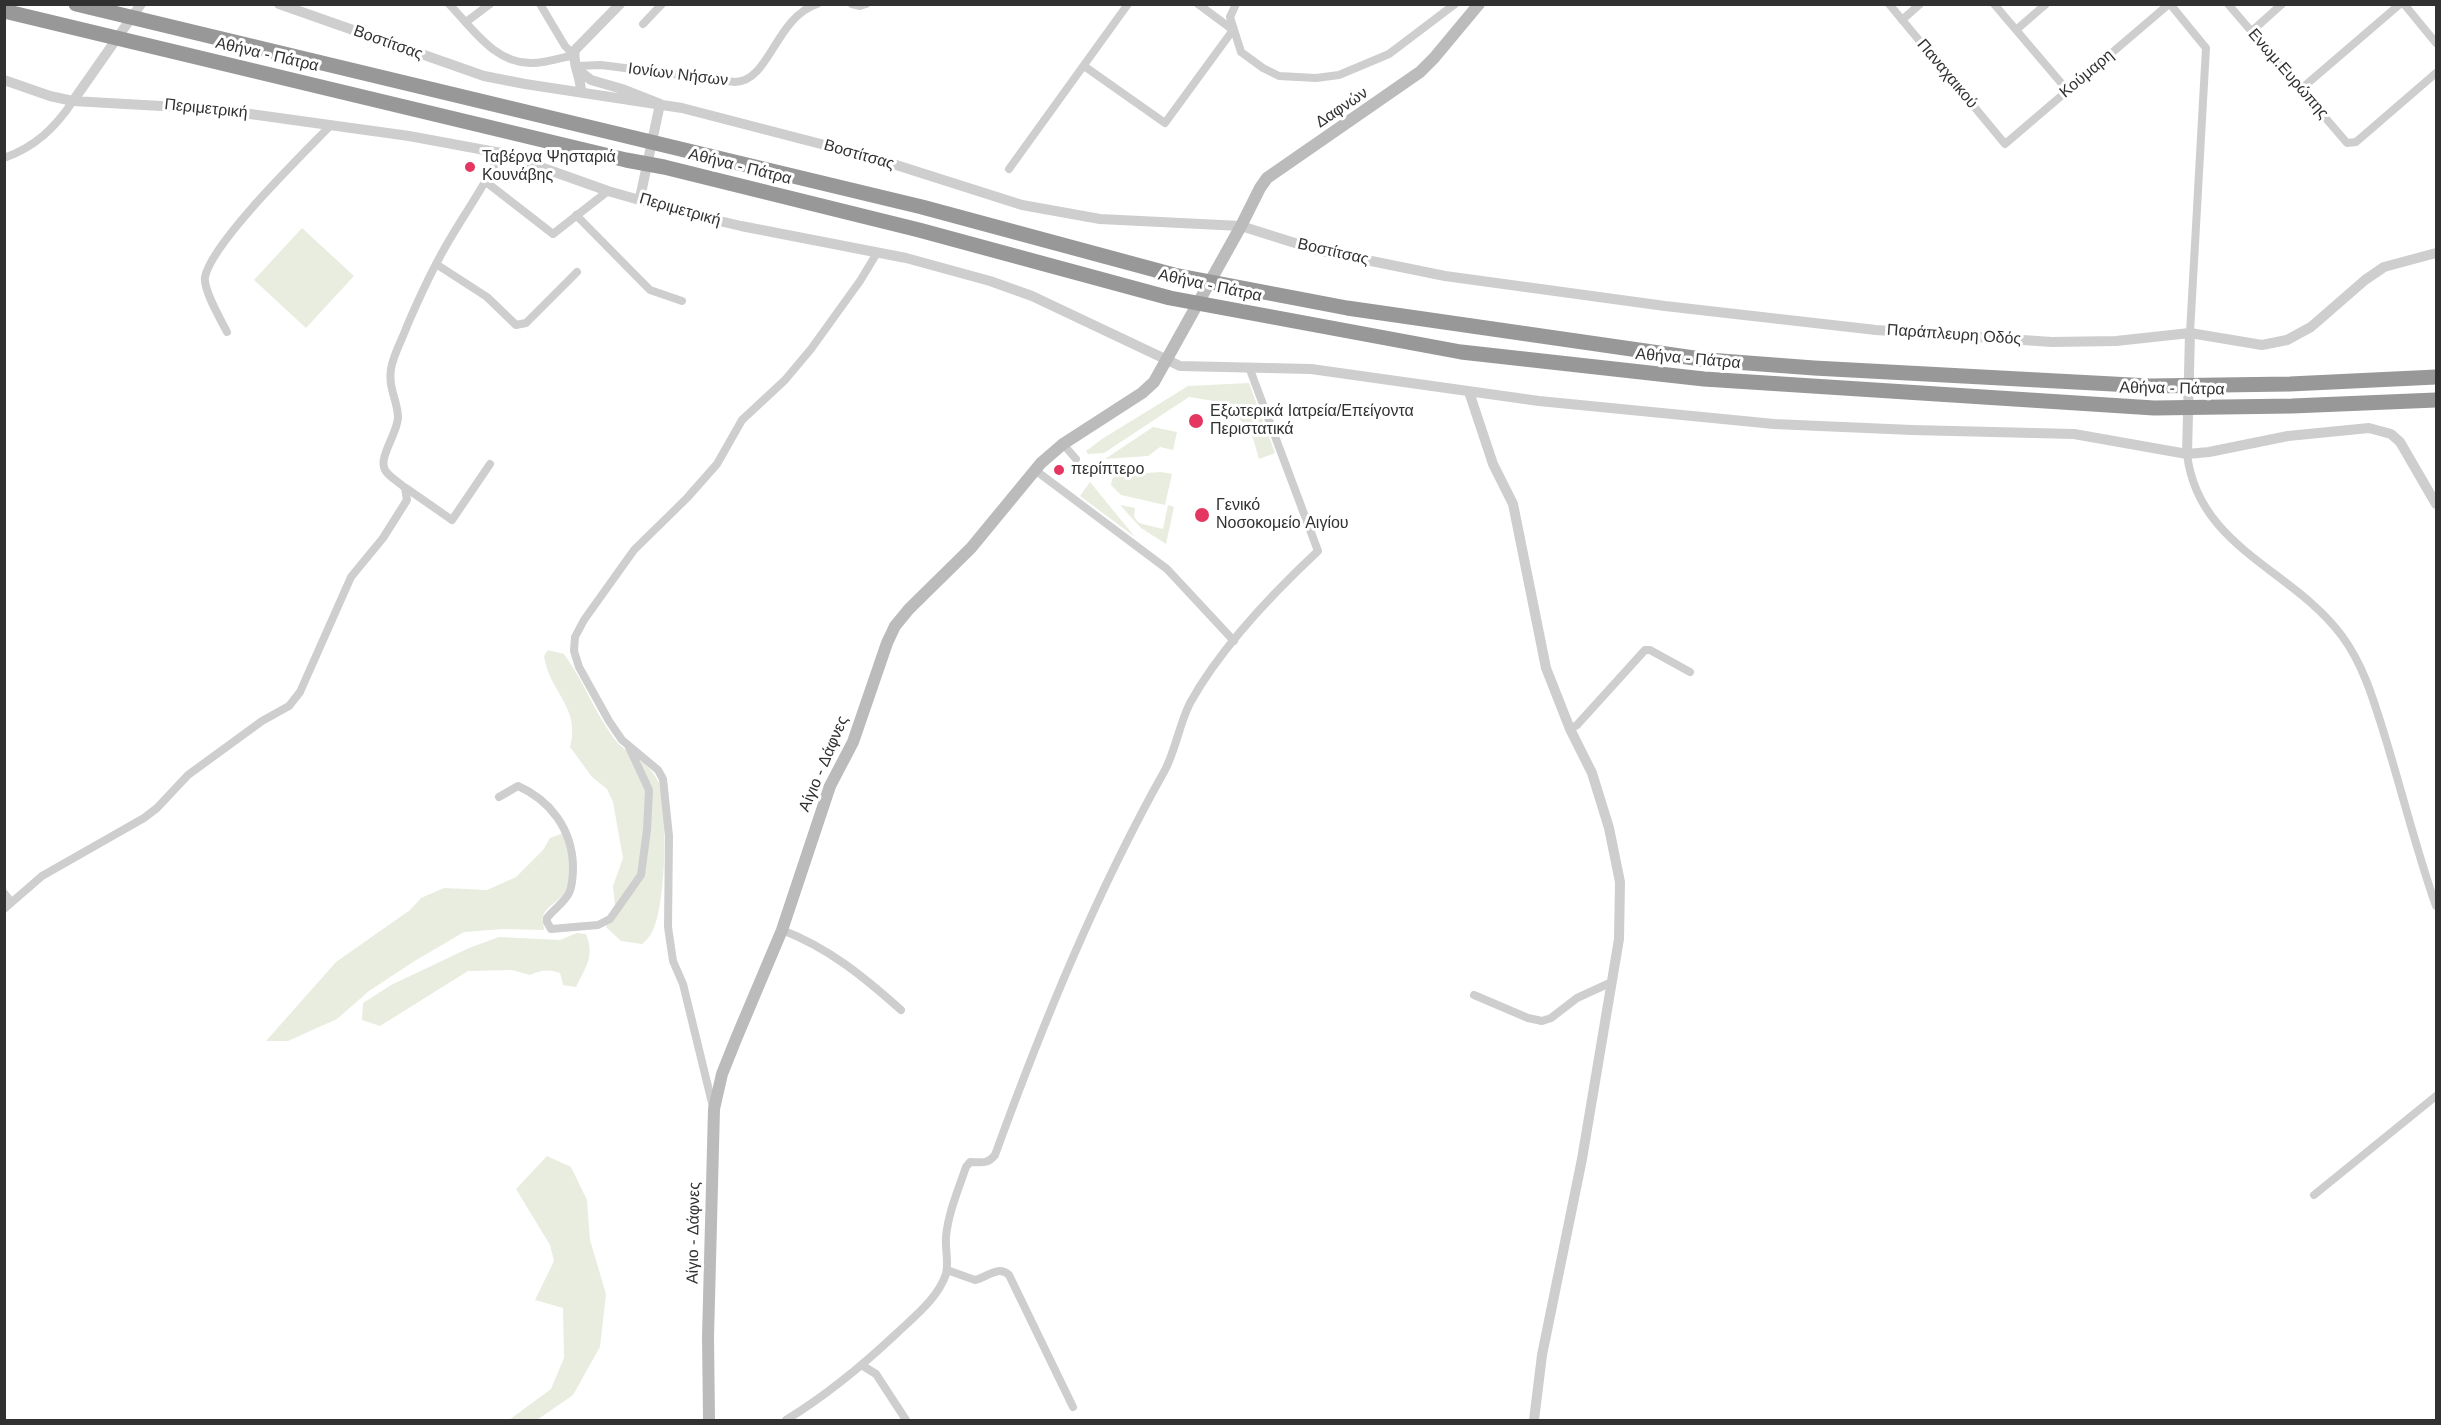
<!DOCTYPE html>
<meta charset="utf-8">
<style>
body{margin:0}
#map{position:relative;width:2441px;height:1425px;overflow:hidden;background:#fff;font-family:Arial,sans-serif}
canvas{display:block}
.frame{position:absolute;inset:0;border:6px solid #313131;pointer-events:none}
</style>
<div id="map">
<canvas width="2441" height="1425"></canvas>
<div class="frame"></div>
</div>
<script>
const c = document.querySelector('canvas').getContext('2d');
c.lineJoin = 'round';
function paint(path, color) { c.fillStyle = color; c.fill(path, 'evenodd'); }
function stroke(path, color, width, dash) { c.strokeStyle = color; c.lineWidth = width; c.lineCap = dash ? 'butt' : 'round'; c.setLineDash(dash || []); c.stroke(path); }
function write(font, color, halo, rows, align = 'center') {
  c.font = font + ' Arial,sans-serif'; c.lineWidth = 6; c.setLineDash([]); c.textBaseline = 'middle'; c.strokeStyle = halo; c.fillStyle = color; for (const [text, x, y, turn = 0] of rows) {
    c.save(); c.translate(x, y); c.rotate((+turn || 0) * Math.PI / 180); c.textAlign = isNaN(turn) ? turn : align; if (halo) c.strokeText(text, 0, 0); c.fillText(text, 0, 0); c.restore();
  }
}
paint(new Path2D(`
 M302 228 354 276 306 328 254 280Z
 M1249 383 1275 453 1259 459 1251 431 1226 405 1220 402 1189 397 1104 453 1088 454 1086 451 1102 439 1188 386Z
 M1153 427 1177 432 1173 450 1160 447 1148 456 1105 459Z
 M1161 472 1172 474 1165 505 1121 495 1111 485 1112 479 1116 475Z
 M1090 482 1135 537 1080 496Z
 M1120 505 1135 508 1134 517 1139 523 1163 529 1168 505 1174 507 1166 544 1141 528Z
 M548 650 564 654C583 680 594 711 613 737 625 754 649 761 658 781 669 806 666 912 651 934 649 938 645 941 642 944L621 941 606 927 615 906 613 886 623 858 613 802 607 789 592 777 570 747C581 707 549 692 544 656Z
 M561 834 565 837C568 854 575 877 565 892 560 901 545 907 543 916 542 920 544 925 544 930L503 929 464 932 413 962 369 991 337 1019 288 1041H266L336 962 410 910 421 898 444 888 487 890 516 877 543 850 550 838Z
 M577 933 586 934C595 957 586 966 576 987L563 985 560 973C548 969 541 970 530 975L512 970 468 971 380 1026 362 1020 363 1003 391 985 469 948 499 937 560 940Z
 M547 1156 571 1167 587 1200 590 1240 606 1294 600 1347 573 1395 537 1420H509L551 1389 564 1358 563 1308 535 1300 554 1261 550 1245 516 1189Z`), '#e9eddf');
stroke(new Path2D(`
 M449 4C472 28 495 64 532 63 546 63 560 58 574 55
 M540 4 565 46 574 55
 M852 4 860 6 866 4
 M1198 4 1233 30
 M1236 4 1230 17 1241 52 1263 68 1279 76 1316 78 1339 75 1389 54 1455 4
 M1889 4 2005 144 2169 4
 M1994 4 2068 91
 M2170 4 2206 48 2190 333
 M2228 4 2347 143 2356 142 2436 73
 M2404 4 2436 43
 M1902 20 1920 4
 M466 22 490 4
 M643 24 662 4
 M2016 30 2046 4
 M2252 31 2282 4
 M576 66 601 65 735 82C770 81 775 18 817 4
 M1084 66 1165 123 1233 30
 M2301 89 2400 4
 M4 158C35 147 55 128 73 101
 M1009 169 1128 4
 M486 182 553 234 608 191
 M576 215 650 290 682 301
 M436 264 487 297 516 325 526 323 577 272
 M227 332C221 320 203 290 205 277 212 242 303 154 331 125
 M1063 444 1076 459
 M2187 454C2198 548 2293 569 2342 636 2362 663 2372 695 2382 727 2401 787 2415 847 2436 906
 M1035 470 1167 569 1234 641
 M406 488 452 520 490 464
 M1570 729 1577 725 1645 650H1650L1690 672
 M499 797 518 786C550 800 572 829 573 866 573 875 573 885 569 893 564 903 554 909 547 918V922L551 929 598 925 610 919 641 875 647 830 649 790 629 747
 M4 893 11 902
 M4 909 42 876 144 818 157 808 188 775 262 721 289 706 300 692 351 577 383 538 407 500 405 488C399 482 389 477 385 470 378 458 397 434 398 418 398 401 388 389 391 369 393 355 402 340 407 326 419 298 432 270 447 244 465 213 485 185 501 153
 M782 930C829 948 864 977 901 1010
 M1474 995 1528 1018 1542 1021 1551 1018 1577 998 1612 982
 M713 1107 683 984 673 961 668 927 669 836 663 779 658 770 622 740 609 721 579 667 574 651 575 637 584 620 634 550 687 498 717 464 742 420 785 380 811 349 860 281 877 253
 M2314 1195 2436 1096
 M947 1270 975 1280C988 1277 998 1265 1009 1275L1073 1407
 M863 1366 876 1374 906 1420
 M786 1420C827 1395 862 1366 897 1333 915 1316 938 1298 946 1274 949 1263 945 1249 946 1237 948 1214 958 1190 966 1167L970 1162C981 1162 987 1165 995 1155 1043 1023 1096 893 1165 770 1176 749 1179 725 1190 703 1221 647 1272 594 1318 551L1249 367`), '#cecece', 8);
stroke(new Path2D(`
 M279 4 484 76 525 84 682 108 871 157 1022 205 1100 219 1241 226 1317 250 1445 276 1665 306 1876 330 2052 342 2116 341 2190 333 2262 345 2287 340 2311 327 2365 280 2384 267 2436 253
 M578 70 591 80 622 89 660 104 640 198
 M4 80 50 96 73 101 214 109 409 136 501 153 608 191 685 213 741 226 906 258 990 281 1032 296 1180 366 1311 369 1539 401 1774 424 1912 430 2074 434 2187 454 2209 452 2288 436 2369 428 2391 434 2400 442 2436 504
 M581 92C581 77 572 64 575 50L620 4
 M73 101 141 4
 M1469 392 1493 464 1513 504 1546 668 1570 729 1592 773 1609 828 1620 882 1619 939 1582 1159 1542 1355 1534 1420
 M2187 454 2190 333`), '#cecece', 10);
stroke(new Path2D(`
 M709 1420 708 1337 714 1109 722 1074 736 1039 782 930 830 786 853 742 887 643 895 626 909 609 971 548 1041 463 1063 444 1142 393 1154 382 1241 226 1260 188 1267 178 1420 72 1434 58 1479 4`), '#bbb', 12);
stroke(new Path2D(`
 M76 4 922 207 1174 275 1347 308 1708 360 1814 368 2150 386 2290 384 2436 377
 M4 11 626 160 664 167 919 230 1170 298 1461 352 1704 379 2154 408 2292 406 2436 400`), '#989898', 15);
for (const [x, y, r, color] of [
 [470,167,6,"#e43661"],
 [1196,421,8,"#e43661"],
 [1059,470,6,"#e43661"],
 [1202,515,8,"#e43661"]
]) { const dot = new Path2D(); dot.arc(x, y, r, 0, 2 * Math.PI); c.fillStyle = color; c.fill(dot); stroke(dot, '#fff', 2); }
write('16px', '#313131', '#fff', [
 ["Βοστίτσας",388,43,20],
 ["Αθήνα - Πάτρα",267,55,13],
 ["Παναχαικού",1947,74,50],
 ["Κούμαρη",2087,74,-40],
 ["Ενωμ.Ευρώπης",2288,74,49],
 ["Ιονίων Νήσων",678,75,7],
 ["Δαφνών",1342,108,-34],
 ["Περιμετρική",206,109,6],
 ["Βοστίτσας",859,155,16],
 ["Αθήνα - Πάτρα",740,167,14],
 ["Περιμετρική",680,210,16],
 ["Βοστίτσας",1333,252,13],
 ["Αθήνα - Πάτρα",1210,286,12],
 ["Παράπλευρη Οδός",1954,335,4],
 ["Αθήνα - Πάτρα",1688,359,5],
 ["Αθήνα - Πάτρα",2172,389,1],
 ["Αίγιο - Δάφνες",824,764,-67],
 ["Αίγιο - Δάφνες",694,1233,-89]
]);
write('16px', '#313131', '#fff', [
 ["Ταβέρνα Ψησταριά",482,158],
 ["Κουνάβης",482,176],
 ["Εξωτερικά Ιατρεία/Επείγοντα",1210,412],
 ["Περιστατικά",1210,430],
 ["περίπτερο",1071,470],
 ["Γενικό",1216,506],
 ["Νοσοκομείο Αιγίου",1216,524]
], 'left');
</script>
